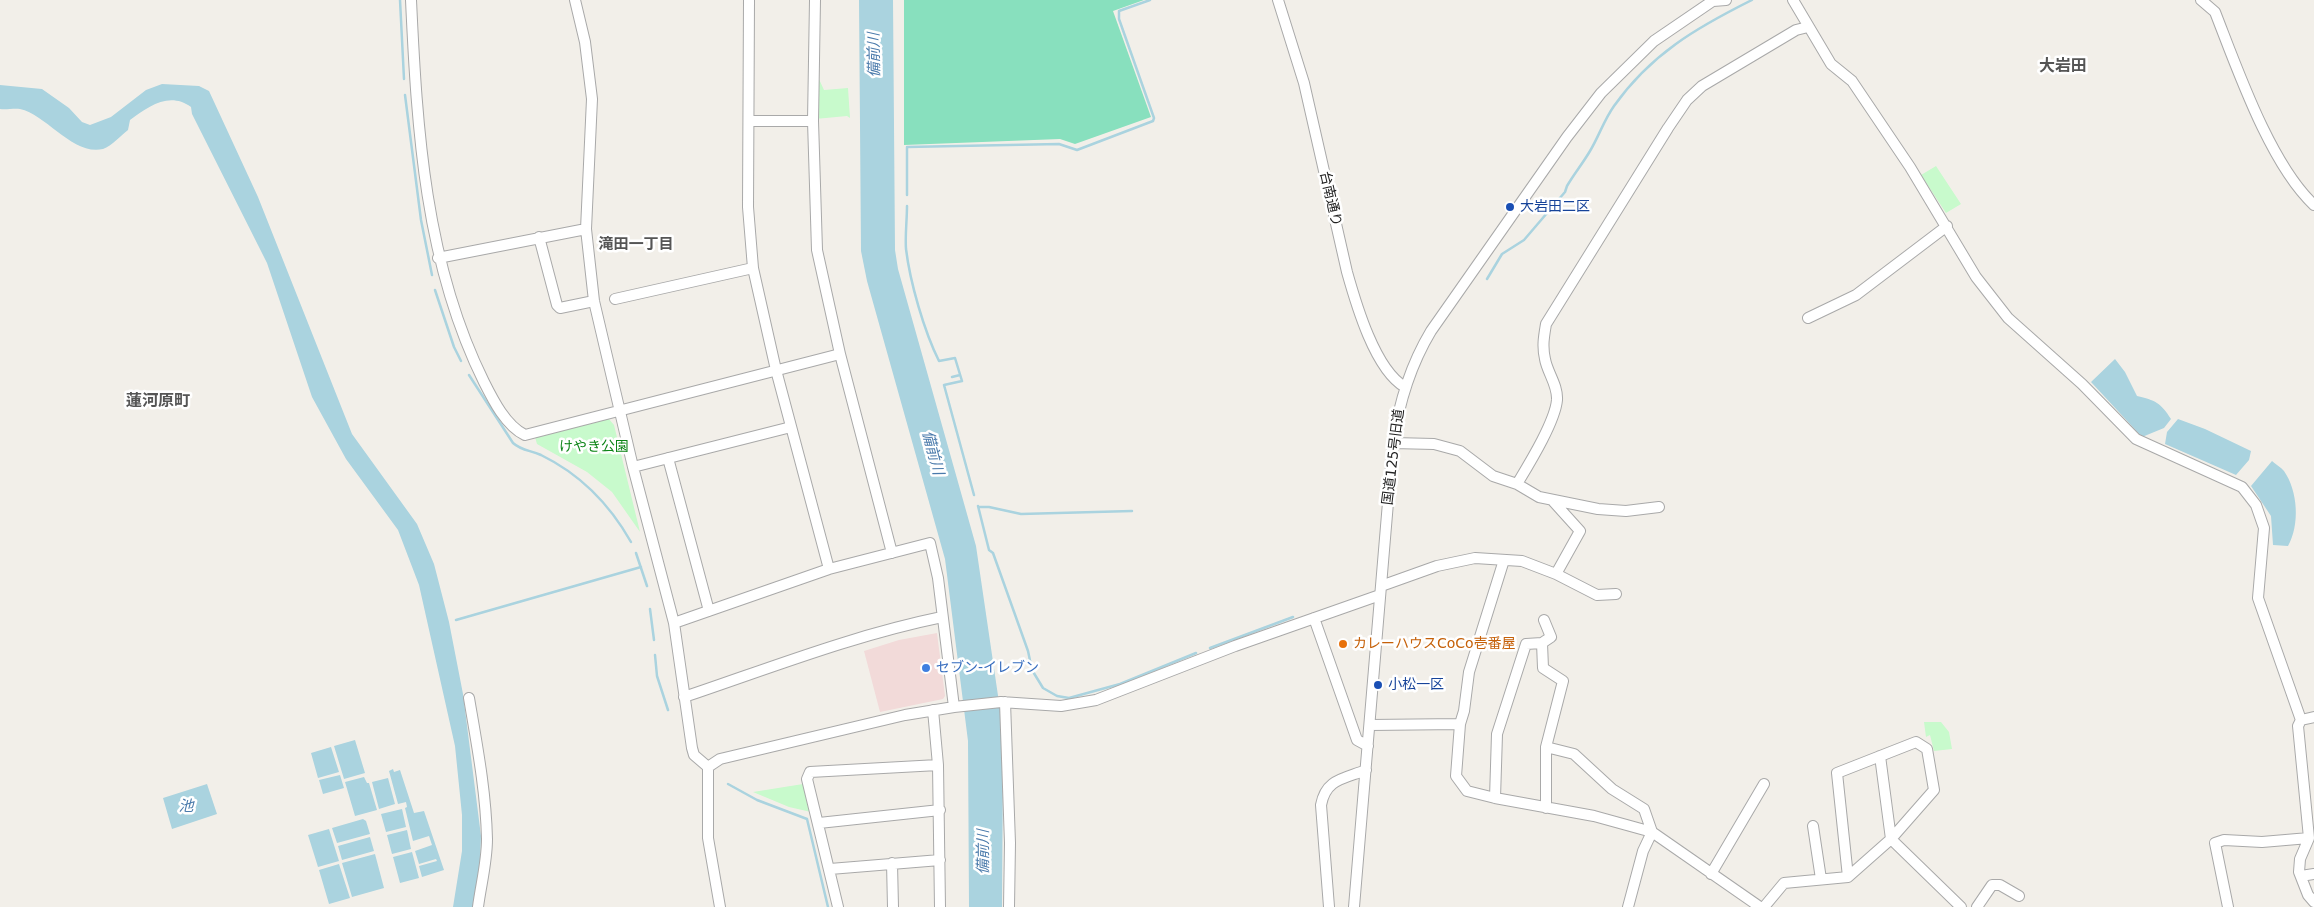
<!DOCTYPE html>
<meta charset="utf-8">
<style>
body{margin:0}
canvas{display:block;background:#f2efe9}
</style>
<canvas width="2314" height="907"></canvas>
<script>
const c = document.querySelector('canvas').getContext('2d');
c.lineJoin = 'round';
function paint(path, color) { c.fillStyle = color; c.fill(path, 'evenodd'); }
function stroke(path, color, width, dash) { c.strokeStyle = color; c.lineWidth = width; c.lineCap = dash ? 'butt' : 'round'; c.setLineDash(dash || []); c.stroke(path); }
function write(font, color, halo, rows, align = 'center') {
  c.font = font + ' "DejaVu Sans","Noto Sans JP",sans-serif'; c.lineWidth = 5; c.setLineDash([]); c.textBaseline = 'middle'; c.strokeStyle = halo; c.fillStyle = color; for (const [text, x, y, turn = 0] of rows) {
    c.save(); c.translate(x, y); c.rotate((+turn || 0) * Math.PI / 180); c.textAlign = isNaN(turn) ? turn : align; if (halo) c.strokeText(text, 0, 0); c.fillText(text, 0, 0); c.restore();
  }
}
paint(new Path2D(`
 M937 633 945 696 943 699 880 712 864 651 899 640Z`), '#f2dad9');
paint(new Path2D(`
 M818 77 824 90 848 88 850 118 847 116 815 119Z
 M1936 166 1961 204 1946 213 1921 175Z
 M608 418 614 425 640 532 612 492 587 472 537 444 535 437Z
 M1924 722H1941L1949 732 1952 749 1934 751 1930 735 1926 737Z
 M803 784 811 812 789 807 753 792Z`), '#c8facc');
paint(new Path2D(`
 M904 0H1144L1113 11 1151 117 1075 144 1060 139 904 145Z`), '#88e0be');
paint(new Path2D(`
 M859 0H893L895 250 898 269 976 546 1001 716 1003 757 1002 907H969L968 741 945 559 867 281 861 251Z
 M162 84 199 86 209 91 258 197 352 434 417 524 434 564 449 622 463 694 481 836 480 864 473 907H453L462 851V815L455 746 419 585 398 530 346 459 312 397 267 263 192 114 191 107C169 91 148 107 130 120L128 130C121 135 112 146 103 149 73 156 47 115 20 109 14 108 6 110 0 109V85L42 89 69 108 82 122 90 125 111 117 146 90Z
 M2115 359 2125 372 2137 396C2155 400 2161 403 2171 419L2164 428 2142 437 2091 382Z
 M2178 419 2205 429 2251 451 2249 460 2236 475 2165 444 2167 432Z
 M2272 461C2275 464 2281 467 2284 471 2298 491 2300 525 2288 546L2273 545 2271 516 2251 486Z
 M355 740 365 773 344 779 334 746Z
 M331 747 339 772 318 778 311 753Z
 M393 769 394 772 400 770 414 813 424 811 444 870 422 877 419 866 437 861 436 859 419 864 415 851 432 845 429 836 413 841 405 808 407 807 406 802 398 804 389 771Z
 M340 775 344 788 323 794 319 780Z
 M364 777 367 783H369L377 810 355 816 345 782Z
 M388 778 395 804 379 809 372 782Z
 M207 784 217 814 172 829 163 798Z
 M402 809 406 827 386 832 381 814Z
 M363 819 366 821 370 834 337 843 332 828Z
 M329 829 339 861 318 867 308 835Z
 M407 830 411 849 392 854 387 835Z
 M370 837 374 851 342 860 338 846Z
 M412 852 419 878 400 883 393 857Z
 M375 854 384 888 352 897 342 863Z
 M339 864 350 898 329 904 319 870Z`), '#aad3df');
stroke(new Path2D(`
 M400 0 404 79
 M405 95 421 220 432 275
 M907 195V147L1059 144 1077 150 1153 121 1154 118 1119 19V11L1150 0
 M907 206C907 220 905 235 906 249 910 282 924 331 939 361L955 358 962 381 944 385 974 495
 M1487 279 1502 254 1524 240 1565 192 1567 186C1574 174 1583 163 1590 151 1599 136 1604 120 1614 106 1651 54 1696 28 1752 0
 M435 290 454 347 461 361
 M469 375 513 443C522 451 530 450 541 455 580 474 610 505 631 542
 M952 377 960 375
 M978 506 989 550 993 553 1028 651 1032 670 1043 688 1057 696 1069 698 1120 684 1196 653
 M979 507H989L1021 514 1132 511
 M636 553 647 586
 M650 609 654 640
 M456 620 641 567
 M1210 648 1293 617
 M655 655 657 676 668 710
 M728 784 757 800 807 819 828 907`), '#aad3df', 2.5);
const minor = new Path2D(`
 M411 0C417 130 425 263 484 382 493 400 506 426 525 435L840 354
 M575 0 585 42 592 99 586 229 594 301 633 467 674 623 692 748 694 755 708 767
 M749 0 748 207 753 268 776 370 829 569
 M815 0 813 121 817 250 840 354 892 553
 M1278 0 1304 83 1347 272C1356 304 1375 370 1405 387
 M1793 0 1831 64 1852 81 1910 167 1976 277 2008 318 2082 384 2136 439 2242 487 2256 505 2264 528 2258 598 2301 720 2298 726 2309 838 2300 859 2299 872 2308 895 2314 902
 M2201 0 2215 12C2237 68 2270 164 2314 205
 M1713 1 1726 0
 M749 121H813
 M539 237 557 305 560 308 594 301
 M438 258 586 229
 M615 299 753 268
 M1808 318 1856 295 1947 226
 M1393 443 1434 444 1460 451 1493 476 1517 484 1539 497 1598 509 1626 511 1659 507
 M668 458 709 611
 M633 467 791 427
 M1517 484C1529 464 1555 422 1557 400 1558 385 1547 372 1545 359 1542 346 1544 336 1546 324L1668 128 1687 100 1702 86 1796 30 1808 27
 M1552 500 1580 531 1556 574
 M1504 560 1469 672 1464 711 1460 724 1456 776 1467 791 1495 798 1594 816 1652 832 1760 907
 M1381 586 1437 566 1475 558 1522 561 1556 574 1597 595 1616 594
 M1314 618 1357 740 1368 746
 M1544 620 1551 637 1542 643 1543 668 1563 681 1546 747V808
 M674 623 829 569 930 543 938 578 954 707
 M684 697C770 668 854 635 942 617
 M469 698C477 745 486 792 487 839 487 862 481 884 478 907
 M1005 702 1010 843 1009 907
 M933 710 938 765 940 907
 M2301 720 2314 717
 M1370 725 1460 724
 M1546 747 1574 754 1612 789 1644 809 1652 832 1643 851 1628 907
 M1880 756 1891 839 1961 907
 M1495 798 1497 734 1526 644 1542 643
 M819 823 940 810
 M1813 826 1821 879
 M892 863 893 907
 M830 869 940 860
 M1711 874 1764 784
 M2301 876 2314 874
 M720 907 708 838V767L720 759 905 715 954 707 1001 702 1061 706 1096 700 1235 646 1380 595
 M838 907 807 779 810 772 938 765
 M1329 907 1321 805C1326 779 1343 779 1366 770
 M1354 907 1393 443C1399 402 1410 366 1431 331L1567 137 1601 93 1654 41 1714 0
 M1764 907 1784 883 1848 877 1891 839 1934 790 1927 749 1916 742 1837 773 1848 877
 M1977 907 1992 885H2000L2019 896
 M2228 907 2215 843 2224 840 2262 842 2309 838`);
stroke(minor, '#a9a9a9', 12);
stroke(minor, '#fff', 10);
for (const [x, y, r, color] of [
 [1510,207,5,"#1a4fb4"],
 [1343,644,5,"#e8710a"],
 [926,668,5,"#3f7fe0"],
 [1378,685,5,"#1a4fb4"]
]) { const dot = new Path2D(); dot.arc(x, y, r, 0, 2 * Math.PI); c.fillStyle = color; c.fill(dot); stroke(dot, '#fff', 2); }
write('14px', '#222', '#fff', [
 ["台南通り",1330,199,77],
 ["国道125号旧道",1394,457,-83]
]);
write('14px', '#164399', '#fff', [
 ["大岩田二区",1520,207],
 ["小松一区",1388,685]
], 'left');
write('14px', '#0c8416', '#fff', [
 ["けやき公園",594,447]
]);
write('14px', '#c56008', '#fff', [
 ["カレーハウスCoCo壱番屋",1353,644]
], 'left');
write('14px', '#366cbe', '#fff', [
 ["セブン-イレブン",936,668]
], 'left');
write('italic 15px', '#4a7aab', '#fff', [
 ["備前川",875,55,-91],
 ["備前川",932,453,75],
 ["池",186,807],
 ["備前川",984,852,-90]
]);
write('bold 15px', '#555', '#fff', [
 ["滝田一丁目",636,245]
]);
write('bold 16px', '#555', '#fff', [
 ["大岩田",2063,67],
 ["蓮河原町",158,402]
]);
</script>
